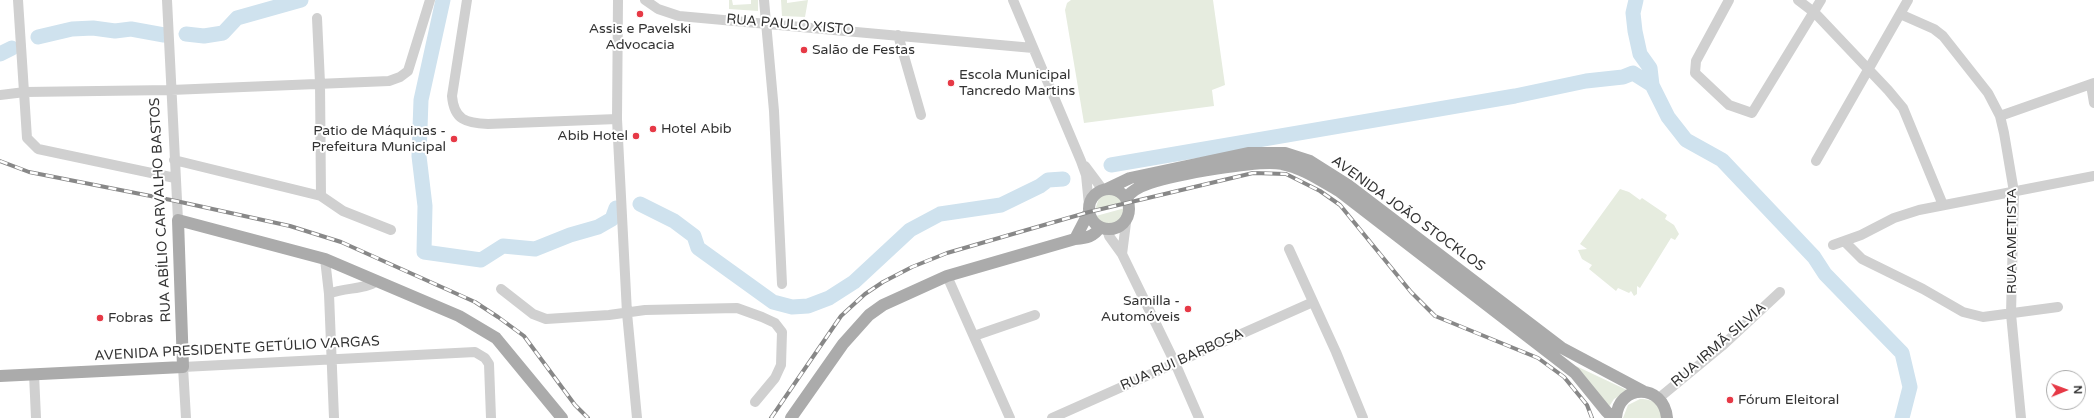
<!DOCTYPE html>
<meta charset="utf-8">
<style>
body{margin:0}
#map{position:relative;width:2094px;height:418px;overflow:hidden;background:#fff;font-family:"Varela Round",sans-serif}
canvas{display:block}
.north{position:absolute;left:2046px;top:370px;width:40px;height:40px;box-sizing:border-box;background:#fff;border:1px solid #adadad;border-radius:50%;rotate:89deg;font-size:11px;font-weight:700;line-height:16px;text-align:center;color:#333}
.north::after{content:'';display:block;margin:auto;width:14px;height:18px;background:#e63946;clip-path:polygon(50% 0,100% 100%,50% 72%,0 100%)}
</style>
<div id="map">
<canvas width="2094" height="418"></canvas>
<div class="north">N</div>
</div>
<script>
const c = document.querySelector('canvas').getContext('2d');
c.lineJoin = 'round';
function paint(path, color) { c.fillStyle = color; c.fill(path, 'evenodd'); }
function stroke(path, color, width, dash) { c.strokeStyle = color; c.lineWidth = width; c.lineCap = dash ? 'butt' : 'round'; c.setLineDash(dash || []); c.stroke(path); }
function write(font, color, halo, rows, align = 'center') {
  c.font = font + ' "Varela Round",sans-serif'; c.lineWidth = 4; c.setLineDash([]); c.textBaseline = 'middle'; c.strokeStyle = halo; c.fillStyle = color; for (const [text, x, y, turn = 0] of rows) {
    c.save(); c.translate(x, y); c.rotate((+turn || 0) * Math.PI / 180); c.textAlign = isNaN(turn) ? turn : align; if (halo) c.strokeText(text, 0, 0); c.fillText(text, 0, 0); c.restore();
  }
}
paint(new Path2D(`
 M729 0H732L733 5 751 4V0H758V11L729 9Z
 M781 0H787V3L808 0 805 17 782 16Z
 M1071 0H1213L1225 85 1212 90 1214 106 1084 123 1065 10 1067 3Z
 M1620 189 1629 192 1640 200 1642 198 1667 215 1665 219 1674 225 1679 234 1675 240 1671 238 1640 288 1637 286V294L1634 296 1631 291 1629 293 1618 288 1616 291 1589 269 1592 265 1582 259 1578 250 1587 249 1580 244Z
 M1107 194 1117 196 1122 202 1095 210 1099 198Z
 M1125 208C1125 220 1115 227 1104 224L1096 216Z
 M1576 366 1629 391 1614 399 1607 410Z
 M1640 399C1655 399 1659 405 1664 418H1623L1628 405Z`), '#e6ecdf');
stroke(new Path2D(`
 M443 0 421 100 419 156 425 206 424 252 481 260 503 246 535 249 570 235 598 227 612 219 616 208
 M1636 0 1633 13 1635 31 1640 54 1650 68 1652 85
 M186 34 204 36 223 33 237 18 301 0
 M38 37 72 29 93 28 115 31 131 29 164 35
 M0 54 12 48
 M1111 165 1515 96 1586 81 1623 77 1633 73 1652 85 1668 117 1686 140 1722 160 1814 257 1825 274 1902 353 1910 387 1902 418
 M640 204 674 221 694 236 698 248 773 302 792 307 808 306 829 298 854 282 910 230 940 214 1001 205 1040 186 1048 180 1063 179`), '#cfe2ee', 15);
stroke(new Path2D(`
 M18 0 27 138 38 149 175 178
 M167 0 178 220
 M467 0 452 96C454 120 466 123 488 124L617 119
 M618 0 617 119 627 313 637 418
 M645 0 658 9 679 16 1033 48
 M764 0 774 111 782 284
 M1013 0 1081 161 1086 175 1089 205
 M1729 0 1696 61 1695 73 1729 105 1752 113 1821 0
 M1798 0 1815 13 1888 90 1903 108 1943 205
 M1900 14 1934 29 1943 36 1988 93 2000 116 2004 133 2014 192 2011 314 2021 418
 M317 18 320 83 321 196
 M898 35 921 115
 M2091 85 2094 103
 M0 95 25 92 171 90 389 81 400 77 408 71 430 0
 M2000 116 2094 83
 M174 160 321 196 343 211 391 230
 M1816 161 1908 0
 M1085 166 1103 190
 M1107 229 1109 236 1122 254 1175 363 1199 418
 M1845 242 1862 259 1923 289 1963 312 1983 317 2058 307
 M1833 245 1861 235 1894 218 1919 210 2094 176
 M1289 249 1336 352 1363 418
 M1122 254 1127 215
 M325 259 329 294 334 418
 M947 276 1010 418
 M501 289 533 314 546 319 609 315 645 310 737 308 762 317 775 323 782 332 781 365 775 378 755 402
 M329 294C345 287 365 290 377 281
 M974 336 1035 315
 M34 374 36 418
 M1659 398 1722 346 1780 292
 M186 418 183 367 475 352 485 358 489 364 491 418
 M1052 418 1313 302`), '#d0d0d0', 10);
stroke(new Path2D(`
 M1107 189 1130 178 1248 153H1285L1310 161 1348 185 1562 348 1643 391
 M1089 209a20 20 0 1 1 40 0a20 20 0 1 1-40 0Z
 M1126 199C1131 190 1141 186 1150 183 1174 175 1260 159 1282 164 1303 168 1321 181 1339 191L1575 373 1606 411 1613 418
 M1075 239 1089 212
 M0 376 183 367 178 220 325 259 459 316 496 338 562 418
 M791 418 843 344 869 315 883 305 947 276 1075 239C1086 238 1094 237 1100 227
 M1616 418C1618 383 1664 383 1667 418`), '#ababab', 12);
const rail = new Path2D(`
 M0 161 29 172 176 201 290 226 341 242 475 302 498 317 524 336 575 405 588 418
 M771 418 841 316 865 294 883 282 912 267 947 253 1089 212 1253 173 1286 174 1320 191 1340 205 1411 292 1435 316 1538 358 1564 377 1587 405 1592 418`);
stroke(rail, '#888', 4);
stroke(rail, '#fff', 2.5, [8]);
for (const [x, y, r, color] of [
 [640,14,4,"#e63946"],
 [804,50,4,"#e63946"],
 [951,83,4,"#e63946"],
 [653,129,4,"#e63946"],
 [636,136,4,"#e63946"],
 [454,139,4,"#e63946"],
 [1188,309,4,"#e63946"],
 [100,318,4,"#e63946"],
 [1730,400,4,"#e63946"]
]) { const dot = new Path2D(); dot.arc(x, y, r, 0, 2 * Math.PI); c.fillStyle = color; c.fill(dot); stroke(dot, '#fff', 1.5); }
write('14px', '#333', '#fff', [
 ["RUA PAULO XISTO",790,25,5],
 ["RUA ABÍLIO CARVALHO BASTOS",161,210,-93],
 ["AVENIDA JOÃO STOCKLOS",1408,214,36],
 ["RUA AMETISTA",2012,241,-90],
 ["RUA IRMÃ SILVIA",1719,345,-41],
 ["AVENIDA PRESIDENTE GETÚLIO VARGAS",237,349,-3],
 ["RUA RUI BARBOSA",1182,360,-24]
]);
write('14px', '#333', '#fff', [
 ["Assis e Pavelski",640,29,"center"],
 ["Advocacia",640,45,"center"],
 ["Salão de Festas",812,50],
 ["Escola Municipal",959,75],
 ["Tancredo Martins",959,91],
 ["Hotel Abib",661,129],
 ["Patio de Máquinas -",446,131,"right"],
 ["Prefeitura Municipal",446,147,"right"],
 ["Abib Hotel",628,136,"right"],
 ["Samilla -",1180,301,"right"],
 ["Automóveis",1180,317,"right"],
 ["Fobras",108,318],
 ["Fórum Eleitoral",1738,400]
], 'left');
</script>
